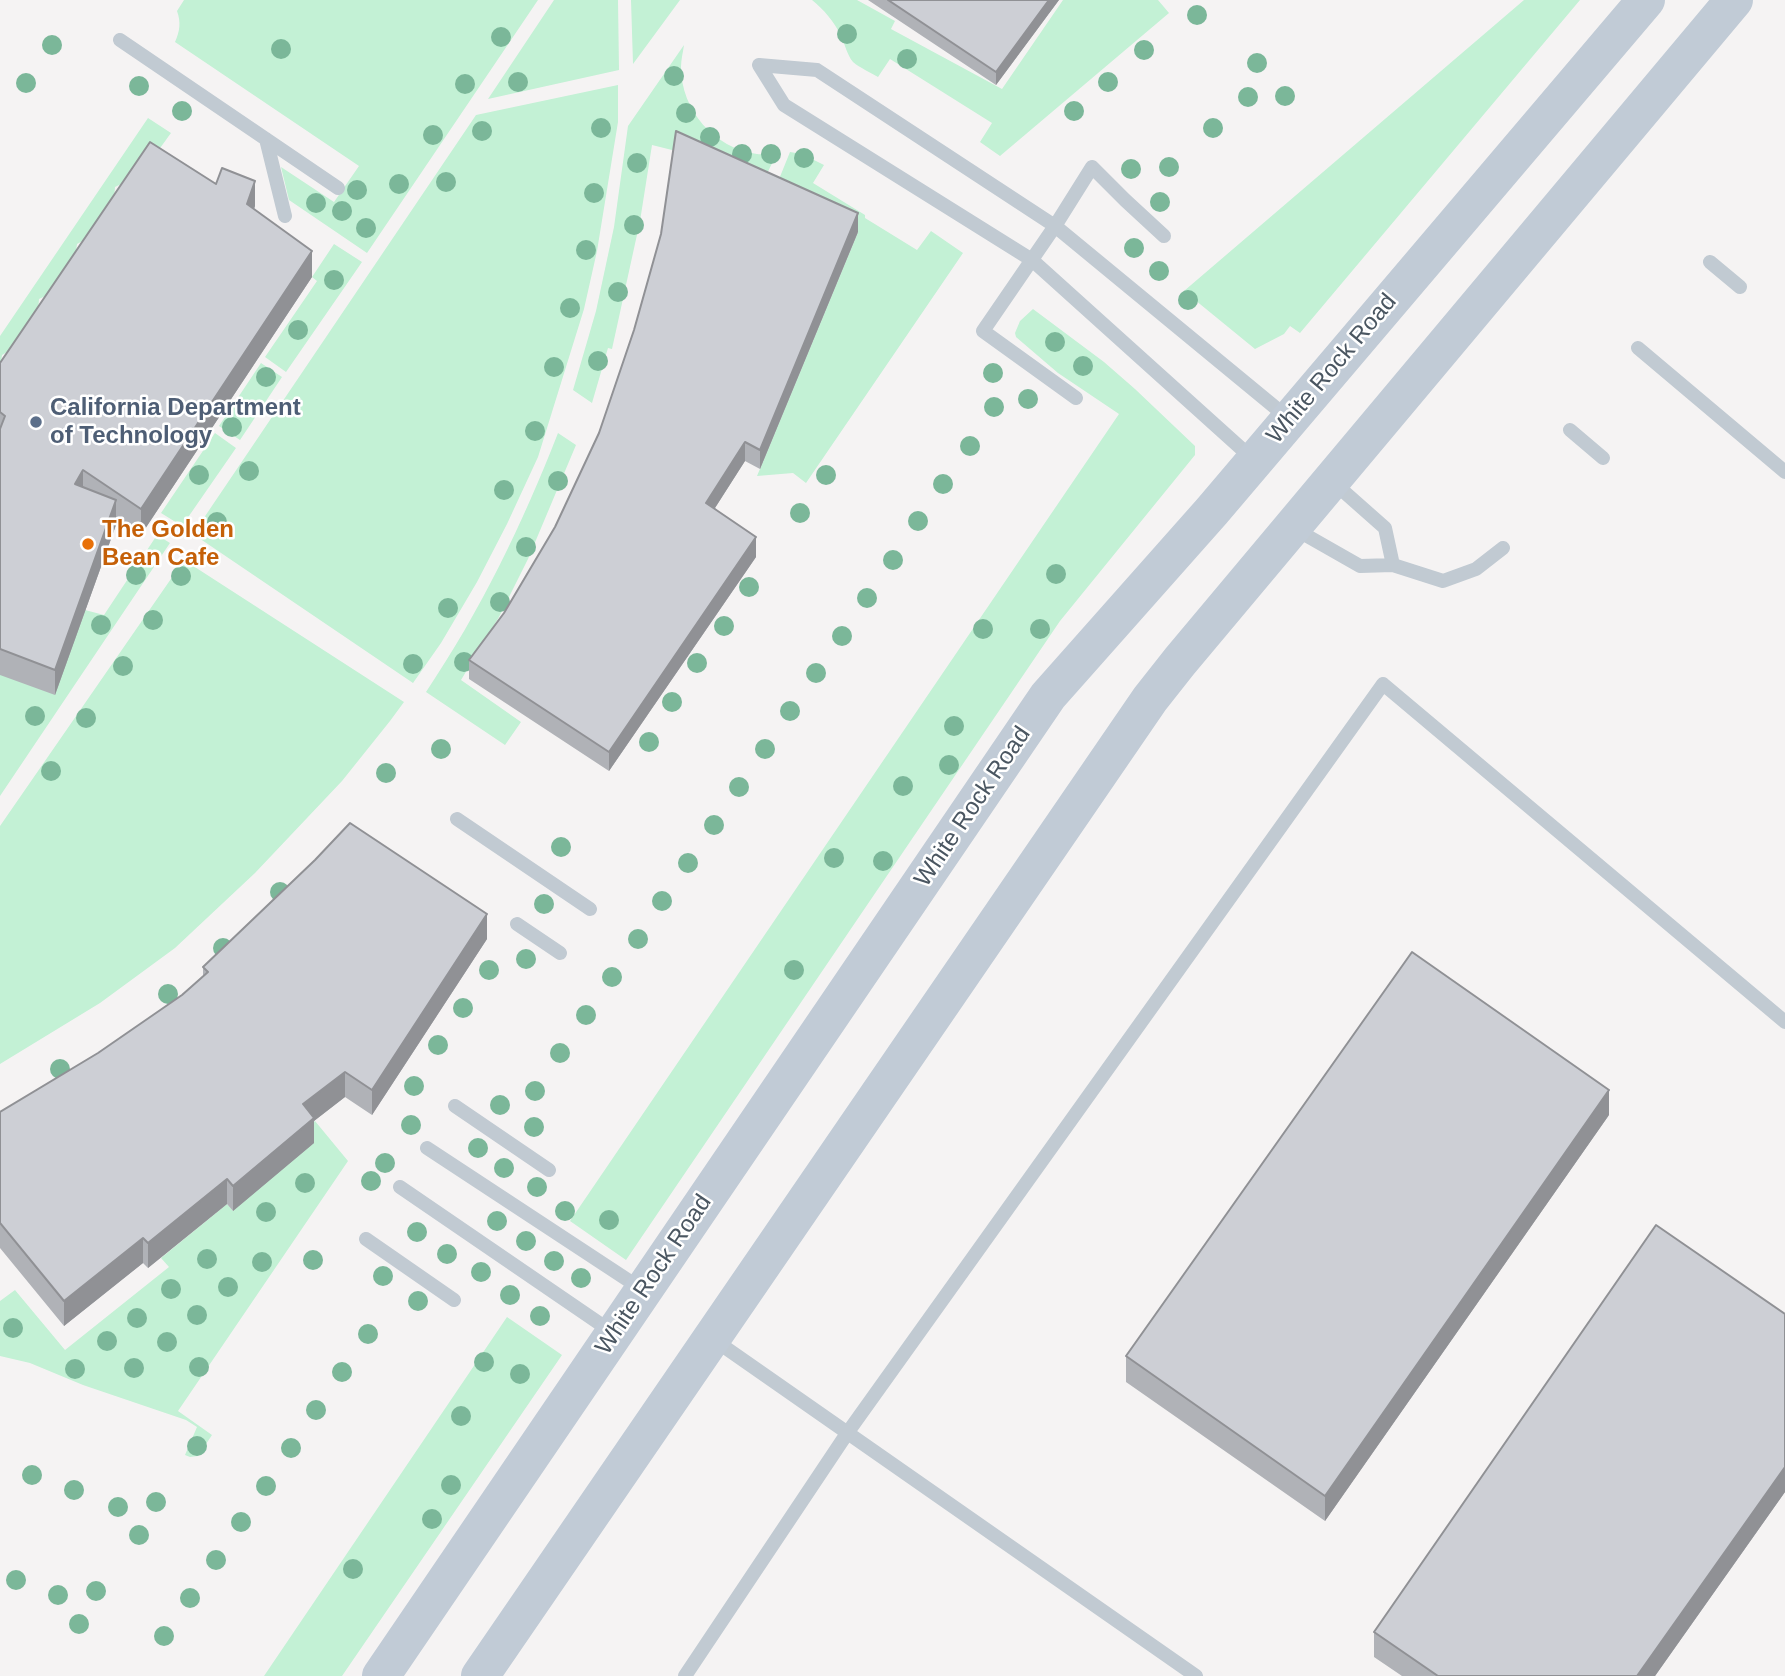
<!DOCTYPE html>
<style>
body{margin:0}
canvas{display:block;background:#f5f3f3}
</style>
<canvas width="1785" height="1676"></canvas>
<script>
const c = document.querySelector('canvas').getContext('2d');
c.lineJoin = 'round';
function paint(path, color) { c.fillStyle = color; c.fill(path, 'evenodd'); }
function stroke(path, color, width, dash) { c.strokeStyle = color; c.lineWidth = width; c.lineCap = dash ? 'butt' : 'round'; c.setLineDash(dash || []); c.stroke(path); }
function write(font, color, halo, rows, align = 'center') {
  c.font = font + ' Arial,sans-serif'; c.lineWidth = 5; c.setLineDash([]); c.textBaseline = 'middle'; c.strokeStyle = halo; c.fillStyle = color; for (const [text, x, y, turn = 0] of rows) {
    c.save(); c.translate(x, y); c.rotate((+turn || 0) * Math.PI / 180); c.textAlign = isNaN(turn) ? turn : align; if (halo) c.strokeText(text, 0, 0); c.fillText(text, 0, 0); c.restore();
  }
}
paint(new Path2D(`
 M184 0H538L367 253 289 200 281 167 334 202 359 166 175 42C180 31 181 22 177 11Z
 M554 0H618L619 70 488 99Z
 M631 0H680L633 64Z
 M812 0H857L895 21 891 29 1002 89 1063 0H1158L1169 13 1000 156 980 142 992 123 890 59 878 77C870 72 860 68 853 62 847 55 845 44 841 36 834 21 824 10 812 0Z
 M1524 0H1580L1300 333 1290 326 1284 334 1255 349 1184 291Z
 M684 45C683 52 681 60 681 67 681 110 714 148 757 154 763 155 771 153 778 151L760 188 676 151 652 145 640 221 612 349 608 348 592 403 573 390 596 311 614 227 628 126Z
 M618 85V122L597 251 584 309 538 457 507 524 477 582 441 643 413 683 193 534 476 115Z
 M148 118 171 133C155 155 141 176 115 187L114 201 90 237 77 244 75 259 52 293 39 299 38 312 14 348 2 355 0 369V336Z
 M790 152 802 154 824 165 813 183 865 215V218L917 250 931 231 963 253 806 483 793 473 757 476 858 232 773 194Z
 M334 244 362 262 286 372 265 357 317 281 312 277Z
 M1033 309 1104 362 1135 389 1195 446V455L1060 621 626 1260 570 1221 1119 414 1058 373 1016 337 1015 333 1020 321Z
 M261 363 282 377 240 440 219 426Z
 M215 433 236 448 182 526 161 513Z
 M558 433 576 445 528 559 499 617 461 680 521 722 505 745 426 692C481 610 522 525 558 433Z
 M157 535 170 543 0 796V675L85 610 104 615Z
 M184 560 404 702 390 721 342 781 255 873 175 948 100 1003 0 1064V826Z
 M315 1121 348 1161 178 1411 212 1435 198 1456 190 1457 185 1455 197 1427 186 1420 83 1385 30 1363 0 1356V1301L15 1290 65 1350 169 1267 161 1258 227 1204 233 1211 303 1129Z
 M507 1317 562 1355 342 1676H264Z`), '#c3f1d5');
stroke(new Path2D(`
 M120 40 338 188
 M759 65 817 70 1055 226 1288 418
 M759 65 784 105 1032 260 1254 460
 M266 139 285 216
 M1710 262 1740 287
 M1638 348 1785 472
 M1076 398 983 331 1055 226 1092 167 1125 200 1164 236
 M1570 430 1603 458
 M1333 482 1385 528 1393 565
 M1295 529 1360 566 1393 565 1443 581 1476 569 1503 548
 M457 819 590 909
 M517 924 560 953
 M455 1106 549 1170
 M427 1148 643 1290
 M400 1187 612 1332
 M366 1239 454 1300
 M713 1339 1196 1676
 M685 1676 848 1432 1383 684 1785 1022`), '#c1cad2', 14);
stroke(new Path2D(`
 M381 1676 1048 696 1212 511 1646 0
 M480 1676 1150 699 1180 661 1734 0`), '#c1cbd6', 38);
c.fillStyle = '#7bb799';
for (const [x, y] of [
 [1197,15],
 [847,34],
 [501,37],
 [52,45],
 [281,49],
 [1144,50],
 [907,59],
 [1257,63],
 [674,76],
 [518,82],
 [1108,82],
 [26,83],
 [465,84],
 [139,86],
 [1285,96],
 [1248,97],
 [182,111],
 [1074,111],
 [686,113],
 [601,128],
 [1213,128],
 [482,131],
 [433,135],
 [710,137],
 [742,154],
 [771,154],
 [804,158],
 [637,163],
 [1169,167],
 [1131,169],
 [446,182],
 [399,184],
 [357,190],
 [594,193],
 [1160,202],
 [316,203],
 [342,211],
 [634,225],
 [366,228],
 [1134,248],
 [586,250],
 [1159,271],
 [334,280],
 [618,292],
 [1188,300],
 [570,308],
 [298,330],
 [1055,342],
 [598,361],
 [1083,366],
 [554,367],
 [993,373],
 [266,377],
 [1028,399],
 [994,407],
 [232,427],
 [535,431],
 [970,446],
 [249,471],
 [199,475],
 [826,475],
 [558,481],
 [943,484],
 [504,490],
 [800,513],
 [918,521],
 [217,522],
 [526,547],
 [893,560],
 [1056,574],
 [136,575],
 [181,576],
 [749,587],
 [867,598],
 [500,602],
 [448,608],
 [153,620],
 [101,625],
 [724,626],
 [983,629],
 [1040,629],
 [842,636],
 [464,662],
 [697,663],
 [413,664],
 [123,666],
 [816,673],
 [672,702],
 [790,711],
 [35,716],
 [86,718],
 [954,726],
 [649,742],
 [441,749],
 [765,749],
 [949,765],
 [51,771],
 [386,773],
 [903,786],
 [739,787],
 [714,825],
 [561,847],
 [834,858],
 [883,861],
 [688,863],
 [280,892],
 [662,901],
 [544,904],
 [638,939],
 [223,948],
 [526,959],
 [489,970],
 [794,970],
 [612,977],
 [168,994],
 [463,1008],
 [586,1015],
 [438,1045],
 [560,1053],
 [60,1069],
 [414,1086],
 [535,1091],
 [500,1105],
 [411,1125],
 [534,1127],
 [478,1148],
 [385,1163],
 [504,1168],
 [371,1181],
 [305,1183],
 [537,1187],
 [565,1211],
 [266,1212],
 [609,1220],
 [497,1221],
 [417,1232],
 [526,1241],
 [447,1254],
 [207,1259],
 [313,1260],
 [554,1261],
 [262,1262],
 [481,1272],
 [383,1276],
 [581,1278],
 [228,1287],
 [171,1289],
 [510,1295],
 [418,1301],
 [197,1315],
 [540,1316],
 [137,1318],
 [13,1328],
 [368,1334],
 [107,1341],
 [167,1342],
 [484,1362],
 [199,1367],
 [134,1368],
 [75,1369],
 [342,1372],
 [520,1374],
 [316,1410],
 [461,1416],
 [197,1446],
 [291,1448],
 [32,1475],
 [451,1485],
 [266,1486],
 [74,1490],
 [156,1502],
 [118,1507],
 [432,1519],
 [241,1522],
 [139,1535],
 [216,1560],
 [353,1569],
 [16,1580],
 [96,1591],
 [58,1595],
 [190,1598],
 [79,1624],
 [164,1636]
]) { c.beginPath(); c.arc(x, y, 10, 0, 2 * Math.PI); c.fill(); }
paint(new Path2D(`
 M868 0H1059L996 85Z
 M216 184 255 206 254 209 312 277 141 535 116 517V525L55 695 0 675V363Z
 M858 232 760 469 745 461 715 508 756 557 609 771 469 679V660Z
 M487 939 372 1115 345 1097 314 1121V1143L233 1211 227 1204 148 1268 143 1263 64 1326 0 1248V1112L98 1053 182 995 203 976V967Z
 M1609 1115 1325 1521 1126 1382V1356Z
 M1785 1314V1492L1655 1676H1402L1374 1657V1632Z`), '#b0b2b7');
paint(new Path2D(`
 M1049 0H1059L996 85V72Z
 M255 181V206L247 229V204Z
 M858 213V232L760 469V450Z
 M312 251V277L141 535V509Z
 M745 442V461L706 522V503Z
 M83 470V495L75 484Z
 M116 500V525L55 695V670Z
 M756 537V557L609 771V752Z
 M487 914V939L372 1115V1090Z
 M345 1072V1097L314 1121V1143L233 1211V1186L303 1104Z
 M1609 1090V1115L1325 1521V1496Z
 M227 1179V1204L148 1268V1243Z
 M143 1238V1263L64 1326V1301Z
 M1785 1467V1492L1655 1676H1637Z`), '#909195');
const building = new Path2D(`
 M888 0H1049L996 72Z
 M676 131 858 213 760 450 745 442 706 503 756 537 609 752 469 660 504 613 555 527 599 433 634 330 661 234Z
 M150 142 216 184 222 168 255 181 247 204 312 251 141 509 83 470 75 484 116 500 55 670 0 649V429L5 416 0 412V363Z
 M350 823 487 914 372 1090 345 1072 303 1104 314 1118 233 1186 227 1179 148 1243 143 1238 64 1301 0 1223V1112L98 1053 182 995 208 972 203 967 315 860Z
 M1412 952 1609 1090 1325 1496 1126 1356Z
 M1656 1225 1785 1314V1467L1637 1676H1438L1374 1632Z`);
paint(building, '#cdcfd5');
stroke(building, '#909195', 2);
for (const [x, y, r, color] of [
 [36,422,7,"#5c6f8a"],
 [88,544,7,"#e8710a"]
]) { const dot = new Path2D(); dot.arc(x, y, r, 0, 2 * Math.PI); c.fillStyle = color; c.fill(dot); stroke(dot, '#fff', 2.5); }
write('24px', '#4a5661', '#fff', [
 ["White Rock Road",1332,369,-50],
 ["White Rock Road",973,807,-56],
 ["White Rock Road",654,1275,-56]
]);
write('bold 24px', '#4e5e75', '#fff', [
 ["California Department",50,408],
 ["of Technology",50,436]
], 'left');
write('bold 24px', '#c56008', '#fff', [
 ["The Golden",102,530],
 ["Bean Cafe",102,558]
], 'left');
</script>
